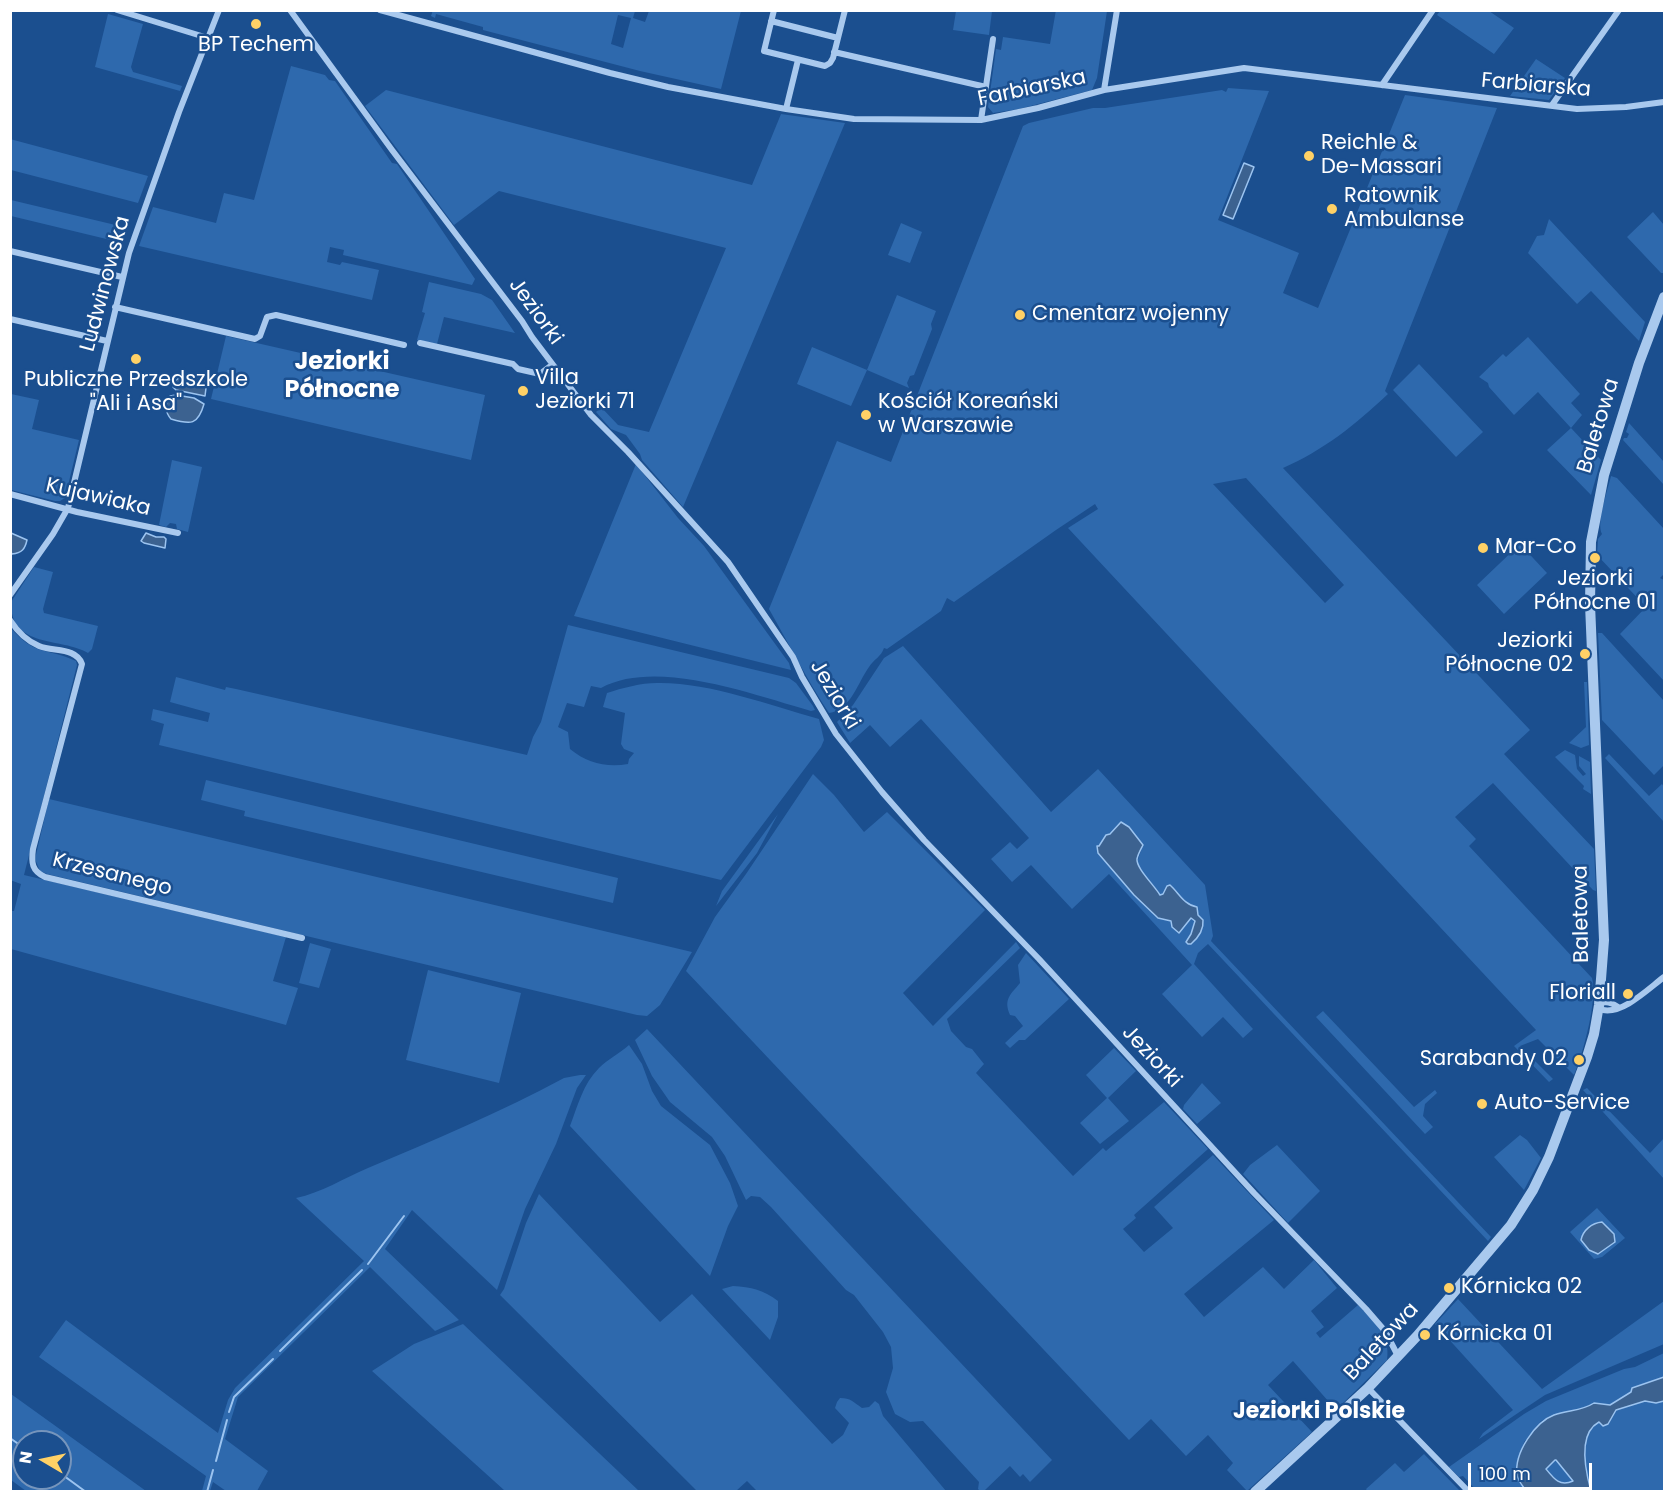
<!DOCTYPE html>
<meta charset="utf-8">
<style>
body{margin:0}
#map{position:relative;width:1675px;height:1502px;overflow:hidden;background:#1b4f8f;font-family:Poppins,sans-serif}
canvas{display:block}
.frame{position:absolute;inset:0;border:12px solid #fff;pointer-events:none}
.north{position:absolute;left:12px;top:1430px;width:60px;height:60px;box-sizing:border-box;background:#1b4f8f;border:2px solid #7695bc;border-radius:50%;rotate:279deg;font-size:16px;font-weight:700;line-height:24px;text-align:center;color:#fff}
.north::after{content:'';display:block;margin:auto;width:21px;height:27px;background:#ffd166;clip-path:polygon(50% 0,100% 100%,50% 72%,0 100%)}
.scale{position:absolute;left:1468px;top:1463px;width:124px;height:27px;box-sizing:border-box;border:3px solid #fff;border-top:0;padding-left:8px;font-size:18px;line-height:21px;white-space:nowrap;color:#fff;-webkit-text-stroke:4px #1b4f8f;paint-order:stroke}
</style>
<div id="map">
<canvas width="1675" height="1502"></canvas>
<div class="frame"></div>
<div class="north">N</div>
<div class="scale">100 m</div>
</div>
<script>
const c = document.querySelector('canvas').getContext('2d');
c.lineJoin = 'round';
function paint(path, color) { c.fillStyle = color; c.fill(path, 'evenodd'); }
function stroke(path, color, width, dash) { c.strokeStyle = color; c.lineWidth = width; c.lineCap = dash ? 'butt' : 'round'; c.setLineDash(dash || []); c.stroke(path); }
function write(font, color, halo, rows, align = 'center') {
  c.font = font + ' Poppins,sans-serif'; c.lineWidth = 5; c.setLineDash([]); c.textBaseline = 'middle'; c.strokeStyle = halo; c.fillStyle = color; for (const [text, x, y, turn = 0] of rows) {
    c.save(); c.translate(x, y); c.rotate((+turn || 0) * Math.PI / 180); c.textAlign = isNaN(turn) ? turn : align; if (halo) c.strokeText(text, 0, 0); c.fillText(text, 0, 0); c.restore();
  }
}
paint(new Path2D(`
 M433 10 635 11 633 18 645 22 649 11H741L721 89 640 71 483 30V27L436 14 435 18 431 16ZM618 15 631 18 623 48 611 44Z
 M1056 10 1107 11 1097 78 1092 90 1019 109 993 113 988 107 996 49 1001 50 1003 37 1050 44Z
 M956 11H992L989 35 953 30Z
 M1440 11H1489L1514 28 1494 54 1437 15Z
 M108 14 143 24 131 67 133 72 182 86 180 91 95 67Z
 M1536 59 1565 78 1549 100 1510 96Z
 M291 66 325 75 329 80 335 81 392 163 397 164 475 279 472 285 343 255 344 250 330 247 327 262 340 265 342 262 379 270 372 300 139 246 153 207 216 223 224 193 254 200Z
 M1228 88 1269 91 1218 220 1299 253 1283 293 1318 308 1405 95 1497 108 1385 391 1388 394C1355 425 1324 450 1283 468L1530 730 1504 754 1594 849 1596 891 1593 890 1493 783 1455 817 1476 839 1469 846 1592 978C1598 999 1583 1054 1574 1075L1538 1039 1520 1046 1553 1079 1549 1082 1514 1046 1536 1030 1068 528 1098 509 1095 504 1056 530 954 602 947 598 941 611 887 649 884 648C881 657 874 659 869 667 858 682 851 710 829 713 807 680 789 644 769 609L837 441 891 462 1023 126 1029 123 1093 108H1105L1222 90 1226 92ZM1246 478 1344 585 1325 603 1213 484Z
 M386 90 752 185 781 114 845 123 683 507 642 460 640 454 626 435 611 429 596 412 601 407 618 425 649 432 726 248 499 191 454 225 365 106Z
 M10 139 148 176 138 203 11 170Z
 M11 200 128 228 123 243 11 216Z
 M1653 212 1664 225V273H1661L1627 237Z
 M1549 219 1645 322 1639 341 1591 291 1577 304 1528 253 1537 236 1544 235Z
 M901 223 922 232 910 263 888 255Z
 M429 282 481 294 492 300 515 333 444 317 437 344 417 340 425 313 422 312Z
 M897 295 936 311 931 324 932 329 914 375 910 376 907 383 909 388 867 370 851 406 797 384 812 347 867 370Z
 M226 336 485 395 471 460 211 399Z
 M1528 337 1580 394 1571 403 1582 415 1571 428 1601 460 1591 495 1547 450 1571 428 1538 392 1514 415 1489 387 1488 383 1479 377 1503 354 1506 357Z
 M1419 364 1483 432 1456 457 1393 390Z
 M11 394 39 400 32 429 79 440 65 498 60 501H55L11 490Z
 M1629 423 1664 462V485L1623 440 1624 438H1627L1629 434 1626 432Z
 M172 460 202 467 188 532 177 529 176 524 170 523 166 527 159 525Z
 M636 464 678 518 704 546 789 663 791 670 574 616Z
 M1611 476 1617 478 1664 529V574L1660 578 1664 580V681L1620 634 1646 607 1597 555 1598 539 1602 534C1596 523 1608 489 1611 476Z
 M1520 544 1547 573 1504 614 1477 585Z
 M34 567 53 572 43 609 44 613 98 626 92 649 88 653C62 637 10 649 11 602Z
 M568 625 789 678 796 683 813 706 815 710 811 711C753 695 657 658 601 688L591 686 584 707 567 703 558 727 568 732 570 749C587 763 607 768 628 764L629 759 634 753 624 749 621 744 625 713 603 707 607 693C622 688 641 683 657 683 709 682 768 705 819 719L824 740 821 747 721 880 159 745 164 724 151 720 153 709 208 722 210 713 170 702 176 677 225 690 226 687 236 689 527 755 533 737 541 722Z
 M10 627C35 657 46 647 76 661L77 665 24 875 286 937 273 981 298 988 286 1025 11 949V911H14L21 884 10 880Z
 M1598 633H1602L1664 701V765L1654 775 1602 720Z
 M903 646 1051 812 1098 769 1205 885 1213 936 1211 941 1491 1237 1488 1241 1208 944 1198 953 1194 964 1253 1029 1243 1038 1223 1017 1202 1037 1162 994 1192 965 1109 874 1072 909 1031 865 1012 882 991 859 1010 842 1017 849 1029 838 921 719 890 747 870 725 850 743 837 722 853 705 884 658ZM1121 822 1142 848 1137 862C1141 874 1153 883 1160 895L1163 894 1164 890 1173 888 1175 893 1198 911V915L1203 920 1186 942 1191 934 1195 922 1191 918 1186 923 1172 925 1171 921 1158 918 1134 895 1098 853 1097 850 1105 836 1110 834Z
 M1584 682H1587L1589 745 1581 748 1569 743 1586 727Z
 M1565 750 1575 755 1577 769 1583 776 1586 774 1579 766V756L1590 762 1591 794 1583 789 1584 786 1555 757Z
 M1609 754 1649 796 1662 784 1664 787V822L1605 758Z
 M813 774 834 795 864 832 887 812 985 910 903 993 933 1026 1016 942 1020 948 947 1019 951 1031 966 1047 972 1049 984 1064 976 1073 1073 1176 1103 1148 1106 1151 1164 1102 1208 1149 1134 1215 1136 1218 1123 1229 1144 1252 1173 1228 1154 1207 1213 1155 1274 1220 1184 1294 1204 1317 1263 1267 1284 1289 1314 1260 1337 1288 1311 1311 1324 1327 1316 1333 1320 1338 1358 1305C1374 1321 1391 1336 1387 1360L1336 1410 1293 1361 1268 1385 1312 1432 1247 1491 1227 1470 1233 1463 1208 1435 1186 1456 1151 1419 1129 1440 686 971 715 917 746 874Z
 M206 780 618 878 613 903 244 816 245 811 201 800Z
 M49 799 692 952 660 1005 647 1016 637 1015 47 874 40 871 35 859Z
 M778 814 757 853 716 906 722 891Z
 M310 943 331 949 319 988 299 983Z
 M1026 953 1069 999 1025 1040H1019L1010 1048 1005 1043 1023 1026 1015 1016 1010 1015C1003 999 1011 994 1020 983L1018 965Z
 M428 970 521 993 499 1083 406 1060Z
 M1323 1011 1414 1107 1435 1090 1437 1093 1425 1104 1423 1116 1433 1127 1425 1134 1316 1017Z
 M647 1029 1052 1460 1030 1482 1023 1474 1020 1477 1010 1466 985 1490 986 1491H980L978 1489 979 1482 923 1421 910 1422 895 1414 886 1392 893 1368 891 1347 883 1332 854 1295 846 1290 771 1207 760 1197 751 1196 746 1200 725 1156 712 1137 670 1102 652 1076 635 1040Z
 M629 1045 642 1064 652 1091 661 1106 710 1145 730 1183 738 1206 728 1226 710 1276 570 1126C578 1105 583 1084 599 1068 608 1059 620 1053 629 1045Z
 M1114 1048 1136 1071 1108 1098 1129 1121 1100 1144 1080 1123 1107 1098 1086 1075Z
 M580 1075H586L577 1088 556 1144 525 1209 497 1290 412 1210 385 1249 459 1320 435 1331 370 1267 238 1397 225 1439 268 1471 257 1491H226L213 1482 210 1491H202L206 1476 39 1357 66 1320 218 1433 228 1400 235 1388 364 1261 296 1198C321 1193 344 1178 368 1168 434 1140 501 1112 564 1078Z
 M1202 1083 1221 1103 1197 1124 1183 1109 1184 1105Z
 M1587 1088 1650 1153 1664 1138V1179L1583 1090Z
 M1520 1135 1527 1140 1541 1158 1524 1190 1494 1157Z
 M1277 1145 1320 1191 1288 1223 1243 1174 1250 1165Z
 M539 1194 660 1322 692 1294 832 1444 843 1435 849 1423 835 1408 837 1402 840 1398C851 1398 853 1402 862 1408L869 1407 875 1401 879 1404 883 1416 946 1491H757L747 1481 736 1491H697L500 1295 504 1289 526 1223Z
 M1597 1208 1625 1238 1602 1257 1594 1259 1570 1232Z
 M733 1286C751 1287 764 1290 778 1301V1317L770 1340 722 1289Z
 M1458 1299 1542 1389 1664 1301V1344L1545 1395 1479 1439 1483 1433 1513 1410 1435 1324Z
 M463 1324 639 1491H503L504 1490 372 1371 414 1344Z
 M1664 1353V1377L1632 1388 1631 1392 1610 1405 1594 1403 1585 1409 1557 1414 1541 1421 1536 1429 1530 1435 1524 1442 1518 1462 1521 1484 1526 1491H1477L1463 1476 1459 1477 1449 1467 1524 1414 1546 1401 1624 1369 1635 1367Z
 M11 1394 146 1491H26L11 1480ZM24 1442H60V1478H24Z
 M1645 1401 1656 1403 1664 1401V1491H1591C1586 1473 1577 1433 1599 1422L1608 1424 1616 1410Z
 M1424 1454 1460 1491 1368 1492 1366 1489 1395 1463 1404 1472Z
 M1556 1459 1573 1481C1560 1487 1554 1479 1546 1469Z`), '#2e69ad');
const water = new Path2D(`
 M1244 163 1254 167 1233 219 1223 215Z
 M182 375 205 378 207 380 205 396 176 390 173 387 174 382Z
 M176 395 194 398 204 404C198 425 191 425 171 419 164 411 165 404 170 396Z
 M11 533 27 540C25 549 22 553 12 554L11 552Z
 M146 533 156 537H164L166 539 165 548 144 543 141 541Z
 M1121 822 1129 827 1143 845C1141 849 1138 854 1137 859 1136 868 1154 885 1160 895L1163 894 1167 886 1170 885C1179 893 1184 905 1197 907L1198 915 1203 920C1204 930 1199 937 1191 944H1188L1186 942 1191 934 1195 921 1191 918 1179 933 1172 927 1171 921 1158 918 1134 895 1098 853 1097 846H1099L1106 835 1110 834Z
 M1602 1222 1614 1234 1615 1242 1598 1254 1589 1250 1581 1240C1583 1230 1592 1223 1602 1222Z
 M1664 1377V1401L1656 1403 1645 1401 1616 1410 1608 1424 1603 1426 1599 1422C1577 1434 1586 1473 1591 1491H1526C1523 1486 1518 1481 1517 1475 1514 1453 1535 1422 1554 1415 1568 1410 1582 1411 1594 1403L1610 1405 1631 1392 1632 1388ZM1555 1460H1556L1573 1481C1560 1487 1554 1479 1546 1469Z`);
paint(water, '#3c6290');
stroke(water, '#9cc4f0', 1.5);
stroke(new Path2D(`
 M368 1264 404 1216
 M280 1351 362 1270
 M229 1412 234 1397 273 1359
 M10 1438 24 1448
 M216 1461 227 1420
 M60 1473 86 1492
 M207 1492 213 1470`), '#9cc4f0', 2);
stroke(new Path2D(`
 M117 10 208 38
 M290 10 392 150 522 321 532 337 591 415 628 452 728 562 793 657 802 677 836 734 882 792 924 840 1039 959 1254 1193 1366 1309 1385 1331 1398 1356
 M380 10 610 73 668 87 786 109 854 119 981 120 1038 108 1104 90 1244 68 1577 109 1626 107 1664 102
 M774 10 764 51 825 66 830 63 833 58 845 10
 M771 21 838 38
 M834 52 986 87
 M1382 85 1433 10
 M1104 90 1117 10
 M1552 105 1619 10
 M786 109 798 60
 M981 120 993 39
 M10 251 122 277
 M115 307 255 339 260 336 267 317 276 315 404 345
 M10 319 107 341
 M420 343 513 364 518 369 540 374 552 365
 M10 494 77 512 178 533
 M10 595 53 534 68 508 129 253 179 112 219 10
 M10 620C17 631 27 641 39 646 53 652 76 647 82 664L33 849C31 863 32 871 45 877L302 938
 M1600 1004C1606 1000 1612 1003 1618 1007
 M1599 1005 1603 1010C1623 1014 1648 989 1664 977
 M1368 1388 1469 1492`), '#a9c9ee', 6);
stroke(new Path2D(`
 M1255 1492 1368 1388 1417 1336 1511 1225 1533 1190 1549 1157 1587 1057 1594 1034 1599 1005 1604 940 1590 604 1591 542 1604 475 1639 363 1664 297`), '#a9c9ee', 10);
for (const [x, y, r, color] of [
 [256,24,6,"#ffd166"],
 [1309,156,6,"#ffd166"],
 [1332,209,6,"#ffd166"],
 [1020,315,6,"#ffd166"],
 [136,359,6,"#ffd166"],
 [523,391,6,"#ffd166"],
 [866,415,6,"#ffd166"],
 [1483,548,6,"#ffd166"],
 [1595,558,6,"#ffd166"],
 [1585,654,6,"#ffd166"],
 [1628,994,6,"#ffd166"],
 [1579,1060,6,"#ffd166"],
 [1482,1104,6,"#ffd166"],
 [1449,1288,6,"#ffd166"],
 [1425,1335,6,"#ffd166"]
]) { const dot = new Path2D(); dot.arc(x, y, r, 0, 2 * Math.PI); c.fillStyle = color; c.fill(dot); stroke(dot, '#1b4f8f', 2); }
write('21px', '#fff', '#1b4f8f', [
 ["BP Techem",256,46,"center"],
 ["Reichle &",1321,144],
 ["De-Massari",1321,168],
 ["Ratownik",1344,197],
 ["Ambulanse",1344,221],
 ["Cmentarz wojenny",1032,315],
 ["Villa",535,379],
 ["Jeziorki 71",535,403],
 ["Publiczne Przedszkole",136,381,"center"],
 ["\"Ali i Asa\"",136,405,"center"],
 ["Kościół Koreański",878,403],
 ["w Warszawie",878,427],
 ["Mar-Co",1495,548],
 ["Jeziorki",1595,580,"center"],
 ["Północne 01",1595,604,"center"],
 ["Jeziorki",1573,642,"right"],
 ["Północne 02",1573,666,"right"],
 ["Floriall",1616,994,"right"],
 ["Sarabandy 02",1567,1060,"right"],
 ["Auto-Service",1494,1104],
 ["Kórnicka 02",1461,1288],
 ["Kórnicka 01",1437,1335]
], 'left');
write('21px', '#fff', '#1b4f8f', [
 ["Farbiarska",1536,86,5],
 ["Farbiarska",1032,89,-12],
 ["Ludwinowska",106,284,-75],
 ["Jeziorki",535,312,54],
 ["Baletowa",1599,426,-73],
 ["Kujawiaka",98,498,13],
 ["Jeziorki",834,695,59],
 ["Krzesanego",112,875,14],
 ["Baletowa",1582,914,-91],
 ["Jeziorki",1151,1057,47],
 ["Baletowa",1382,1342,-47]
]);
write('bold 22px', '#fff', '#1b4f8f', [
 ["Jeziorki Polskie",1319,1412]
]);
write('bold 24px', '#fff', '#1b4f8f', [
 ["Jeziorki",342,363],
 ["Północne",342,391]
]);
</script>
